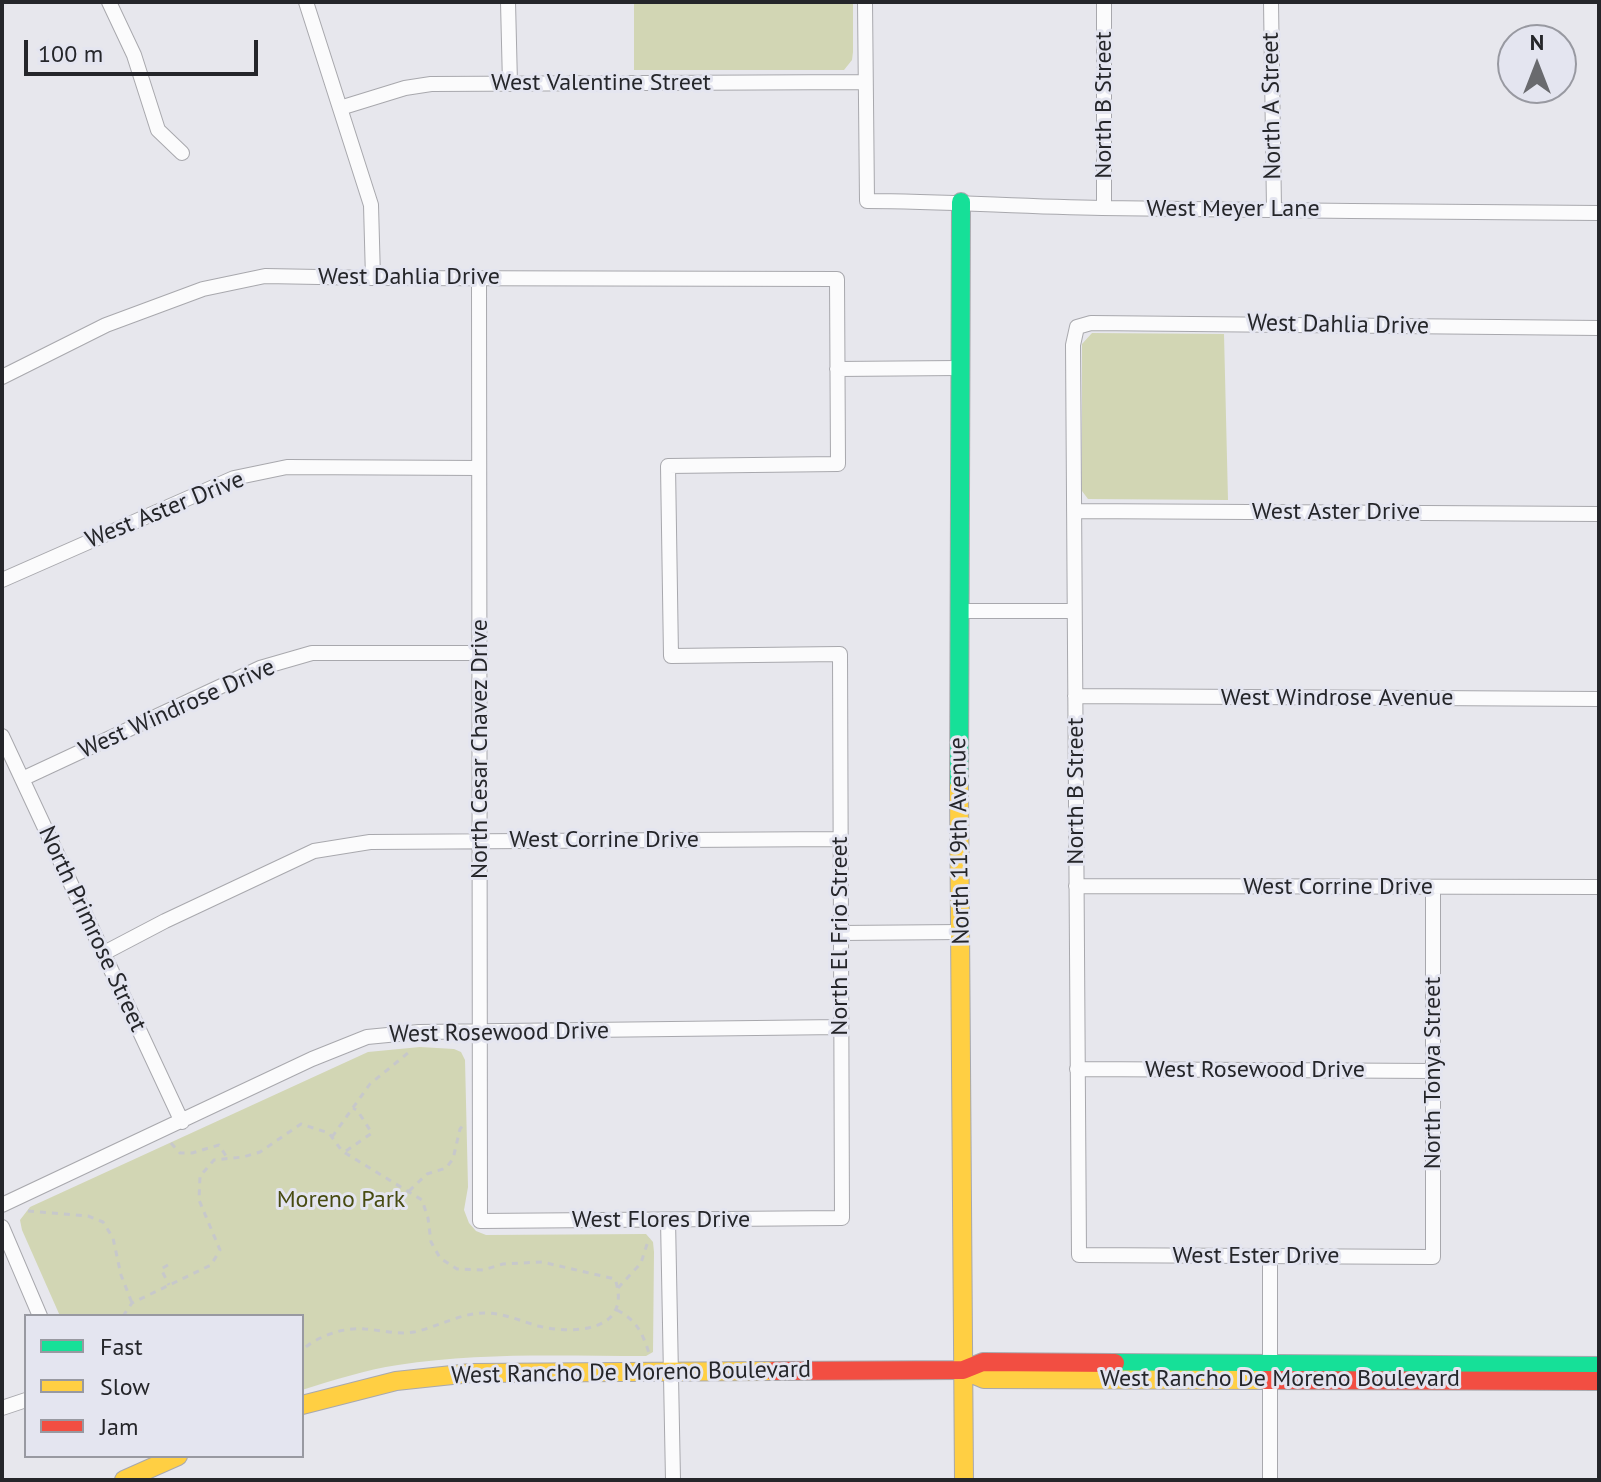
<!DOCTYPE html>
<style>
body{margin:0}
#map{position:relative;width:1601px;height:1482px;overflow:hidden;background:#e7e7ed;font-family:"PT Sans",sans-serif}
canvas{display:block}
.frame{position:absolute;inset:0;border:4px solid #25262a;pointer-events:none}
.legend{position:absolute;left:24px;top:1314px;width:280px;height:144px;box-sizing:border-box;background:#e4e5f0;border:2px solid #9899a1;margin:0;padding:10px 14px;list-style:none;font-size:24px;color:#25262a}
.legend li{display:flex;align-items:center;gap:16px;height:40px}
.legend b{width:40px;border:2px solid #9899a1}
.north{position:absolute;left:1497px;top:24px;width:80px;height:80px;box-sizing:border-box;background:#e4e5f0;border:2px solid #9899a1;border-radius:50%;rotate:0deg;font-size:22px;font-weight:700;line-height:32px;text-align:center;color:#25262a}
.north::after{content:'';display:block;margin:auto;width:28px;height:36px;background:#696a6e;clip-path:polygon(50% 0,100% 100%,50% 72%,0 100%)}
.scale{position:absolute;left:24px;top:40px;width:234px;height:36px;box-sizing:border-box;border:4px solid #25262a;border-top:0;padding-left:10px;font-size:24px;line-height:28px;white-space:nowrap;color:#25262a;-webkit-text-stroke:6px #e4e5f0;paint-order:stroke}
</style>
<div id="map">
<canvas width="1601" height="1482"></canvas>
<div class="frame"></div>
<ul class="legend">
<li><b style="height:10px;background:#16e098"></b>Fast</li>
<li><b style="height:10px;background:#ffcf43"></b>Slow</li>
<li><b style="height:10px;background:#f24e42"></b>Jam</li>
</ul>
<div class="north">N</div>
<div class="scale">100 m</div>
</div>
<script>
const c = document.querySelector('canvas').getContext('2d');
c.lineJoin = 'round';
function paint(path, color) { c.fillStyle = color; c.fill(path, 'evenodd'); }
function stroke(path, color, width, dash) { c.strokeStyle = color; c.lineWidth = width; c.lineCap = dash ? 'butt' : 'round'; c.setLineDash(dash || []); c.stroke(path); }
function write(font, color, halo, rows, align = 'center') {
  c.font = font + ' "PT Sans",sans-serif'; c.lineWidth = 6; c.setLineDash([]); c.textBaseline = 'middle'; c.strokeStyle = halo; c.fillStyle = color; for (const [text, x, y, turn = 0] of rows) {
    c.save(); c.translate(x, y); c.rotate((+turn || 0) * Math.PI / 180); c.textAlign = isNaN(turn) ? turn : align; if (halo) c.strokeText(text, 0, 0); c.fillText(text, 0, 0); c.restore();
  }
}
paint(new Path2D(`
 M634 2H853V52L852 60 844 70H634Z
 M1092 333 1224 334 1228 500 1088 499 1082 491V344Z
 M420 1047 454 1049 461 1052 465 1060 468 1187 464 1210 469 1223 476 1231 486 1235 646 1234 653 1242 654 1252 653 1352 646 1356C564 1356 480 1352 398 1365 365 1370 334 1380 302 1390V1316H60L22 1230 20 1220 30 1207 368 1052Z`), '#d2d6b4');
const street = new Path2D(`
 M109 2 134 55 158 130 182 153
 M306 2 371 205 373 278
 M508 2 510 84
 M865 2 867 201C945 201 1023 207 1102 208 1268 211 1433 211 1599 213
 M1104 2V208
 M1271 2 1274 209
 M340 108 405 88 431 84 865 82
 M837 369 958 368
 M2 377 106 325 203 289 265 276 373 278 837 279 838 464 668 466 671 656 840 654 842 1218 480 1221 479 278
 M1074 511 1599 514
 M2 580 234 478 287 467 479 468
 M958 611H1074
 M1075 696 1599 699
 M2 736 182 1122
 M22 779 260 668 312 653H480
 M1076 886 1599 887
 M1433 888V1257L1079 1255 1073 345 1077 327 1091 323 1599 328
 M840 933 961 932
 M104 953 165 921 314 851 370 842 840 839
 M1077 1069 1433 1071
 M2 1205 312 1059 367 1037 419 1032 840 1027
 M668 1220 673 1480
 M2 1227 40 1316
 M2 1408 26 1400
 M1270 1480V1256`);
const fast = new Path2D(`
 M959 787 961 202
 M1115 1363 1599 1366`);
const slow = new Path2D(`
 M959 787 964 1480
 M963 1370 984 1379 1264 1380
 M302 1405 396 1381 471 1373 773 1371
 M124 1480 178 1456`);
const jam = new Path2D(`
 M773 1371 963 1370 983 1362 1115 1363
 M1264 1380 1599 1381`);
stroke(street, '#a8a8ad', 16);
stroke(fast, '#a8a8ad', 20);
stroke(slow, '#a8a8ad', 20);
stroke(jam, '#a8a8ad', 20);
stroke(new Path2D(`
 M332 1137 370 1084 408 1053 409 1049
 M171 1143 180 1153H192L219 1145 226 1156
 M346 1151 372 1133 357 1110 353 1108
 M409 1191 427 1174 446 1168 453 1159 460 1129 465 1123
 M28 1211 88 1216 103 1222 113 1238 121 1275 132 1303
 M168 1265 161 1269 169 1285
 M618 1288 641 1263 649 1238
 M617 1310C637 1321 642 1332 649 1353
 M123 1316 132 1303 211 1265 220 1250 199 1200 200 1176 214 1160 243 1157 260 1152 301 1124 329 1133 342 1151 422 1200 428 1218 431 1242 440 1258 457 1269 483 1270 503 1264 542 1262 615 1279C633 1331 575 1335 538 1326 520 1321 504 1313 485 1313 460 1313 438 1327 414 1332 398 1335 381 1330 365 1329 343 1327 318 1336 302 1350`), '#c7c8cb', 3, [6, 6]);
stroke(street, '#fbfbfc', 14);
stroke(fast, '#16e098', 18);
stroke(slow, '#ffcf43', 18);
stroke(jam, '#f24e42', 18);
write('24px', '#25262a', '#e4e5f0', [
 ["West Valentine Street",601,83],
 ["North B Street",1104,105,-90],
 ["North A Street",1272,106,-91],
 ["West Meyer Lane",1233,209],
 ["West Dahlia Drive",409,277],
 ["West Dahlia Drive",1338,325,1],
 ["West Aster Drive",165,510,-22],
 ["West Aster Drive",1336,512],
 ["West Windrose Avenue",1337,698],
 ["West Windrose Drive",177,709,-24],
 ["North Cesar Chavez Drive",480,749,-90],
 ["North B Street",1076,791,-90],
 ["West Corrine Drive",604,840],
 ["North 119th Avenue",960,841,-91],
 ["West Corrine Drive",1338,887],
 ["North Primrose Street",92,929,65],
 ["North El Frio Street",840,936,-90],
 ["West Rosewood Drive",499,1033,-1],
 ["West Rosewood Drive",1255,1070],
 ["North Tonya Street",1433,1073,-90],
 ["West Flores Drive",661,1220],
 ["West Ester Drive",1256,1256],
 ["West Rancho De Moreno Boulevard",631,1373,-1],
 ["West Rancho De Moreno Boulevard",1280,1379]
]);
write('24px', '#474b11', '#e4e5f0', [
 ["Moreno Park",341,1200]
]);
</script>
